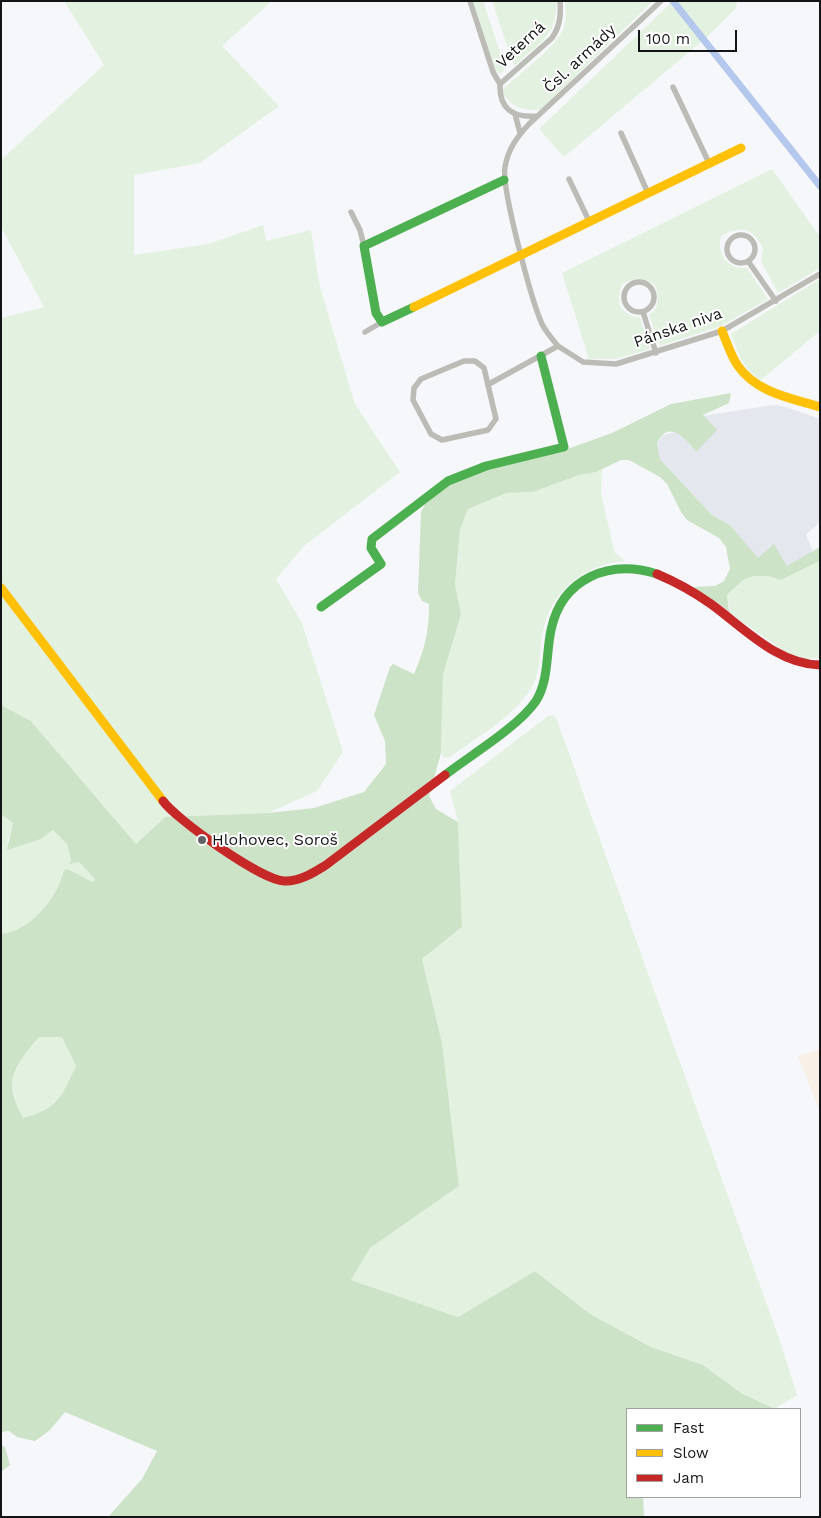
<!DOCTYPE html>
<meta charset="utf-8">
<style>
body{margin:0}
#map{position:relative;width:821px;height:1518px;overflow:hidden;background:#f6f7fa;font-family:"Work Sans",sans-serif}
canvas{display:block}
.frame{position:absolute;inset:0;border:2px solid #131416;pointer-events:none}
.legend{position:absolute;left:626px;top:1408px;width:175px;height:90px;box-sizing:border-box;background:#fff;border:1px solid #a1a1a2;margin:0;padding:6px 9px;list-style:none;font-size:15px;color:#131416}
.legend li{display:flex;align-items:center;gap:10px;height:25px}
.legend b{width:25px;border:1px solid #a1a1a2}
.scale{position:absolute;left:638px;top:30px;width:99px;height:22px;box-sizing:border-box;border:2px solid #131416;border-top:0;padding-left:6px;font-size:15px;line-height:18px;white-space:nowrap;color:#131416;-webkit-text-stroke:4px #fff;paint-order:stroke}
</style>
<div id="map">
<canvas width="821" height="1518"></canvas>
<div class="frame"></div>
<ul class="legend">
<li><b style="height:6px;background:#4caf50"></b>Fast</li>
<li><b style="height:6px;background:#ffc107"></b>Slow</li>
<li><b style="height:6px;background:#c62828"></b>Jam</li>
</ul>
<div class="scale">100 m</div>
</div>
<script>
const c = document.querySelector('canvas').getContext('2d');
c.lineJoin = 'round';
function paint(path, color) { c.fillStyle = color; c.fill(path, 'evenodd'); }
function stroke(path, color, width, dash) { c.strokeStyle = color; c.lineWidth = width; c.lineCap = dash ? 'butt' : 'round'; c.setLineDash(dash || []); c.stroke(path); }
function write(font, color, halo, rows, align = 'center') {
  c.font = font + ' "Work Sans",sans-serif'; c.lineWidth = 4; c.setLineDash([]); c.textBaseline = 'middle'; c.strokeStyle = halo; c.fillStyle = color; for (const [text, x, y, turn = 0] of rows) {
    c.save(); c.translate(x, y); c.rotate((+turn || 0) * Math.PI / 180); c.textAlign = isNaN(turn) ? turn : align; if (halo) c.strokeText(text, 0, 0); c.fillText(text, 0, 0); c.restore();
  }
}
paint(new Path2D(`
 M772 405 783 406 820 419V522L806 535 813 551 787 567 758 559 730 525 712 515 665 464 660 459 657 444 663 435 676 432 682 435 696 452 703 416Z`), '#e5e7ef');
paint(new Path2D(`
 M820 1049V1106L818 1107 798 1056Z`), '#f8f0e7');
paint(new Path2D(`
 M64 1H272L222 46 279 106 200 163 134 175V255L208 244 263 225 266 241 311 230 320 287 355 404 400 472 304 546 276 579 302 623 343 752 317 791 268 813 165 817 136 844 31 721 1 705V318L44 307 1 227V160L104 65Z
 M473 1H483L505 67 501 74 494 69Z
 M492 1H556C559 35 537 45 514 66Z
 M565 1H653L540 110C523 110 509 108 502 90 519 74 551 51 562 32 567 23 566 11 565 1Z
 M673 1H738L735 9 706 38 564 157 539 129Z
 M772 169 820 237V268L778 293 761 261 763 248C752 227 741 226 721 236 717 255 727 269 747 268L768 299 721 326 660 346 649 315C661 307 658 296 655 285 643 277 634 278 622 284 616 303 619 314 640 318L650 349 616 359H589L562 273Z
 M820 279V331L761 380C743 369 738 353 731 334Z
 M602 469 601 493 613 546 615 553 625 561C581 565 549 593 542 636 539 654 541 673 531 688 514 717 477 737 450 757L444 758 441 753 443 675 461 614 455 584 459 529 468 509 508 493 533 492 579 475Z
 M820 561V658L803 659 788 654 724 609H730L727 595 743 580 754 576H768L781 580Z
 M553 715 557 720 780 1341 797 1395 774 1409 741 1393 703 1365 651 1347 590 1314 535 1271 458 1317 351 1280 370 1248 459 1186 442 1043 422 959 462 927 458 822 450 791 548 716Z
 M1 814 13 823 7 844 41 839 53 830 67 844 71 861 79 862 95 879 94 882 79 877 74 872 62 874 63 879C48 902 32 932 1 934Z
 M39 1037H62L76 1066C61 1097 58 1109 22 1119 6 1078 11 1070 39 1037Z`), '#e3f2e0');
paint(new Path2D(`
 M731 393 729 403 703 415 717 430 696 452C686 439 668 418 657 444L660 459 712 515 730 525 758 558 774 544 787 566 820 547V561L781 580 768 576H754L743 580 727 595 729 611 693 587 715 586 724 581 730 569 726 547 719 538 687 520 681 512 667 484 660 477 629 460H621L596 472 579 475 533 492 507 493 468 509 460 529 455 584 461 614 443 675 441 753 429 796 436 809 458 822 462 927 422 959 442 1043 459 1186 370 1248 351 1280 458 1317 535 1271 590 1314 651 1347 703 1365 741 1393 775 1409H627V1497H643L644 1517H108L142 1479 157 1451 65 1412 49 1431 35 1441 17 1437 9 1431 1 1432V934C28 932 51 904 61 880 63 876 62 874 65 869 76 871 83 879 94 882L95 879 79 862 69 864 71 860 67 844 53 830 41 839 7 850 13 823 1 814V705L31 721 136 844 165 817 268 813 314 808 364 792 386 764 385 741 374 715 390 667 393 664 414 674C425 648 429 632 429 604L422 601 418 593 421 512 425 504 449 484 483 468 559 452 612 433 671 404ZM39 1037H62L76 1066C61 1097 58 1109 23 1118 3 1080 13 1068 39 1037Z
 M1 1445 5 1447 10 1465 1 1472Z`), '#cde3c7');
stroke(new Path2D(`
 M673 1 820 186`), '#b4c7ed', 7);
stroke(new Path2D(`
 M470 1 493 72 500 84
 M673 87 709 163
 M515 114 520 133
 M537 116C513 118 499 109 500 84L552 38C560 26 561 16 560 1
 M621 133 648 193
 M569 179 589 221
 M351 212 360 230 364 246
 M727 249a14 14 0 1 1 28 0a14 14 0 1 1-28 0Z
 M748 261 776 301
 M624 297a15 15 0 1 1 30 0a15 15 0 1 1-30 0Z
 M643 312 656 353
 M365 332 382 322
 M558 346C552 339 546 332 542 324 532 302 501 188 505 167 508 149 517 137 529 124L661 1
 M464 361H475L484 368 496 419 488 430 442 440 431 434 413 400 414 388 421 379Z
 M489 384 558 346 583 362 616 364 722 331 820 274`), '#bcbbb6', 5.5);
stroke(new Path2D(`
 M414 307 382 322 376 313 364 246 504 180
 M321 607 381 564 371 548 372 539 448 481 486 466 564 447 541 356
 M445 775C471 755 518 727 536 701 549 680 546 653 551 630 562 578 609 559 657 574`), '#4caf50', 9);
stroke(new Path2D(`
 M414 307 741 148
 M722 331C727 343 731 356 738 366 757 393 791 398 820 407
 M1 588 163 801`), '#ffc107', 9);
stroke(new Path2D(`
 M657 574C676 582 694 592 711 604 744 628 777 664 820 665
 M163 801C177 820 261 880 284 881 299 882 313 873 326 865L445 775`), '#c62828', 9);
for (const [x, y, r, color] of [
 [202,840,5,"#626366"]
]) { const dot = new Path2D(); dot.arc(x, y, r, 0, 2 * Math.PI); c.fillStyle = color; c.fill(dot); stroke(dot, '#fff', 2); }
write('16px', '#131416', '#fff', [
 ["Veterná",521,45,-43],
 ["Čsl. armády",580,59,-43],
 ["Pánska niva",678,328,-19]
]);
write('16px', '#131416', '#fff', [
 ["Hlohovec, Soroš",212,840]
], 'left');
</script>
